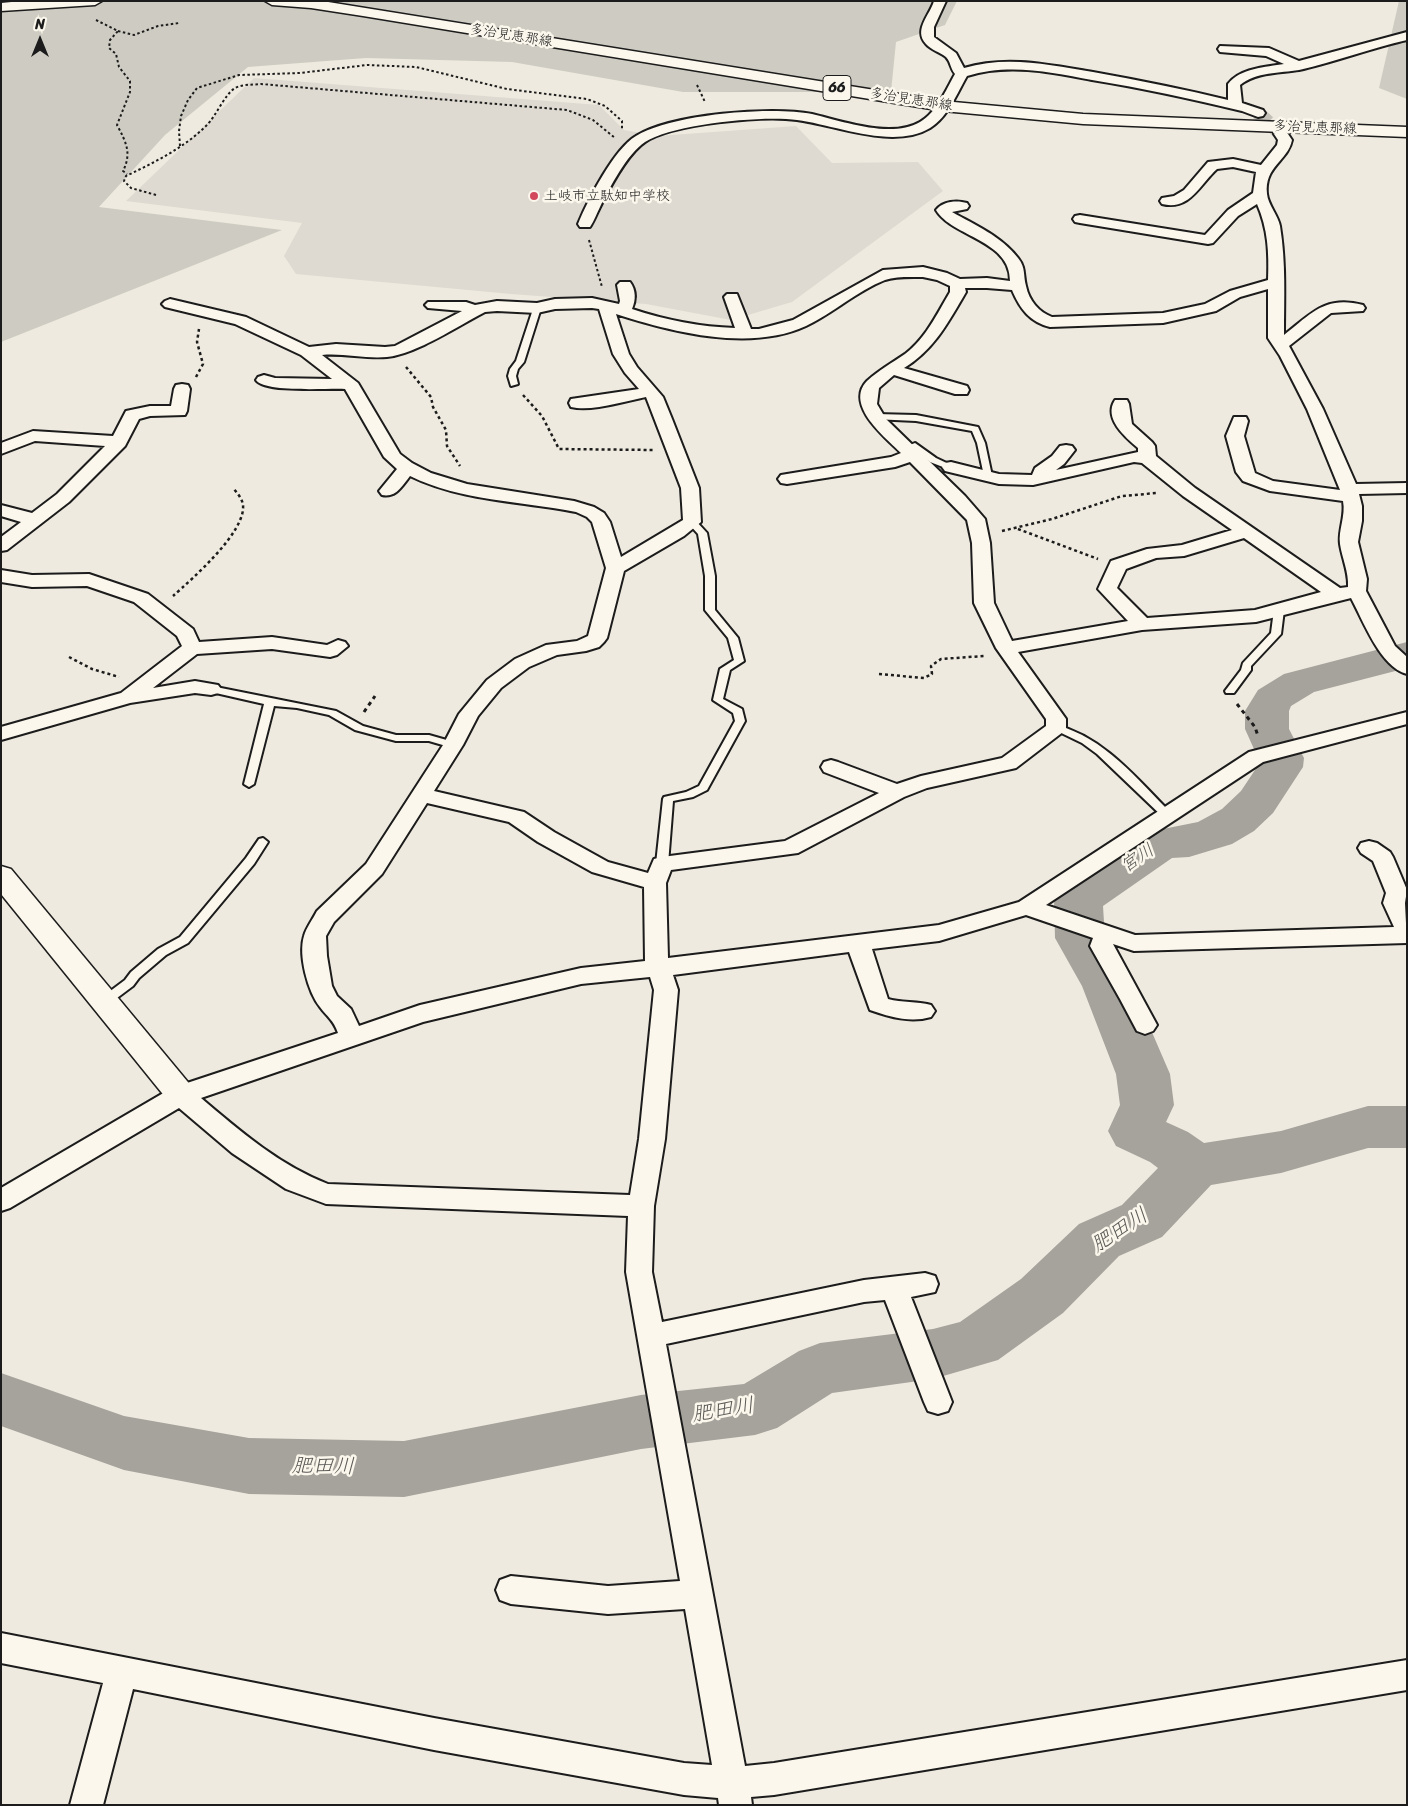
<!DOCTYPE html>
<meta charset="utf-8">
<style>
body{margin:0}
#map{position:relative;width:1408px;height:1806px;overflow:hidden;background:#eeeadf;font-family:Sriracha,sans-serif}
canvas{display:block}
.frame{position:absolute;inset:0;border:2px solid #1c1c1c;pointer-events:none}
.north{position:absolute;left:15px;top:15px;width:50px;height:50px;-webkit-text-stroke:4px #fbf7ec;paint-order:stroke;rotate:0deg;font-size:14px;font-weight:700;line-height:20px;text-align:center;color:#1c1c1c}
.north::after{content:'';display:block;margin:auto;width:18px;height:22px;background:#1c1c1c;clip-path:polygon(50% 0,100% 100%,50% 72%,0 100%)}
</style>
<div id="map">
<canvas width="1408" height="1806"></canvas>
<div class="frame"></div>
<div class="north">N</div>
</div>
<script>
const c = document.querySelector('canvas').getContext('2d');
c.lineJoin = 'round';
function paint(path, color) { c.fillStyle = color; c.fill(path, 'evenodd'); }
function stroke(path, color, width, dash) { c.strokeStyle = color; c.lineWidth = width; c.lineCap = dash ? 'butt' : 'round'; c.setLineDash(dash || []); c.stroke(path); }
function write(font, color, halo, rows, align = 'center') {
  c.font = font + ' Sriracha,"Klee One",sans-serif'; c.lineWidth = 5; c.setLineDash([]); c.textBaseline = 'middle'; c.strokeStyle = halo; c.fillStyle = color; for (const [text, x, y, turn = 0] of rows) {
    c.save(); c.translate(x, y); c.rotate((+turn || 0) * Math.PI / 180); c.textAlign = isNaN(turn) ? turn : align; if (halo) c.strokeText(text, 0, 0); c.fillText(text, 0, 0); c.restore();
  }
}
paint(new Path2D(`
 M254 78 599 105 624 130 658 136 796 126 832 163 918 162 943 191 792 302 731 320 646 304 511 294 296 274 284 256 302 223 126 201Z`), '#dedad1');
paint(new Path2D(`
 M1 1H957L945 25 896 42 891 92H683L512 62 366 58 248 67 165 135 99 207 282 230 1 342Z
 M1399 1H1407V99L1379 88Z`), '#ceccc2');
paint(new Path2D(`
 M1407 642V668L1314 692 1291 706 1289 711V729L1304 758 1303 767 1273 813 1254 831 1232 844 1189 857 1172 858 1103 906 1105 938 1132 986 1170 1074 1174 1105 1166 1122 1188 1132 1204 1143 1281 1131 1368 1106H1407V1148H1368L1281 1173 1211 1185 1162 1237 1119 1256 1063 1313 998 1360 933 1379 832 1393 777 1428 755 1435 641 1449 404 1497 249 1494 124 1470 1 1426V1373L124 1416 249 1438 404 1441 641 1395 744 1384 799 1351 820 1343 933 1329 960 1322 1021 1279 1079 1224 1122 1205 1158 1168 1150 1162 1116 1146 1108 1131 1120 1105 1116 1074 1082 986 1055 938 1054 899 1061 887 1143 833 1198 822 1222 809 1241 791 1257 767 1258 758 1245 729V711L1258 690 1284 674Z`), '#a6a39d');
stroke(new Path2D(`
 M1258 113 1281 134`), '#c4c1b8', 14, [14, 7]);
const service = new Path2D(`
 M534 306 541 308 524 362 518 369 516 376 518 384 511 386 508 376 510 369 516 361Z
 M876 414 916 415 978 427 985 443 992 476 988 479 984 476 977 443 972 431 916 421 873 419 872 417Z
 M915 443 936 458 955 467 951 470 948 469 930 462 913 449 906 451 902 448Z
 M692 519 695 520 707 533 715 576V610L738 638 744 661 730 670 723 699 742 709 745 721 707 790 693 797 673 801 668 864 662 868 656 864 663 799 664 797 686 792 699 786 735 721 733 713 713 700 720 669 734 660 728 638 705 610V576L698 534 687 522Z
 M1279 607 1284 610 1281 634 1251 666V670L1234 693H1226L1225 691 1241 670 1243 663 1271 633 1274 610Z
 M211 686 336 711 363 726 396 735H429L457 743 458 745 453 748 429 741H396L355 730 329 715 297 708 274 706 254 784 249 787 244 784 264 704 207 691 206 689 207 687Z
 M1056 725C1104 737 1138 780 1172 814L1173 816 1172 818H1164L1097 754 1082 743 1051 728Z
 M263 838 268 842 254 864 188 943 166 955 139 978 133 986 109 1004H101L99 1001 101 998 125 980 131 972 158 949 180 937 246 858 259 839Z`);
const minor = new Path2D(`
 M934 1H946L934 27V37L956 53 964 68C1007 55 1050 65 1093 72 1138 80 1183 89 1228 100V84C1240 68 1266 67 1284 64L1266 56 1220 52 1218 49 1220 46 1269 48 1299 61 1407 32V40C1371 48 1335 62 1299 70 1280 73 1256 72 1240 85L1242 103 1263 110 1265 113 1263 116 1258 117 1242 111C1192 99 1142 88 1092 80 1051 72 1008 63 967 76 957 93 948 117 930 128 893 150 836 125 797 120 764 115 672 124 645 142 627 154 610 187 600 207 597 213 594 221 590 227H580L578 224C588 200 614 149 636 136 671 114 772 106 812 114 842 121 891 139 920 122 937 112 946 90 955 74 950 68 951 62 946 57 940 52 931 50 926 44 913 30 930 15 934 1Z
 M1281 130 1286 131 1292 140C1288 161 1264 166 1267 194 1268 205 1278 215 1280 226 1286 263 1284 298 1284 335 1311 314 1325 295 1363 305L1365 308 1363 311 1331 313 1289 346 1323 409 1356 484 1407 483V493L1359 494 1362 506V521L1358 542 1367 579 1366 591 1395 646 1407 657V674C1380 667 1363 620 1351 598L1256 622 1142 630 1018 652 1066 719V728L1063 732 1016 768 927 788 904 797 798 853 671 870 666 883 668 958 939 925 1019 902 1249 752 1407 712V724L1263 762 1046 905 1135 935 1394 927 1383 903 1386 893 1373 861 1361 853 1358 848 1361 843 1369 841 1377 843 1390 852 1393 857 1407 890 1405 903 1407 943 1134 951 1113 944 1157 1025 1153 1031 1145 1034 1137 1031 1120 999 1090 946 1093 938 1026 915 939 941 872 949 888 999C902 1003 917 1001 931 1005L935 1011 931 1017C910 1023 890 1017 870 1010L849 952 673 975 678 990 665 1139 654 1206 652 1272 662 1322 864 1280 925 1273 935 1276 938 1284 935 1292 911 1297 952 1402 948 1411 938 1414 928 1411 924 1402 885 1300 864 1302 666 1344 745 1766 774 1763 1407 1660V1690L774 1795 751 1797 752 1805H719L718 1798 684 1795 434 1750 133 1689 103 1805H70L103 1683 1 1663V1633L434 1718 684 1763 712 1765 685 1609 608 1614 511 1604 500 1600 496 1590 500 1580 511 1576 608 1586 680 1581 626 1272 628 1216 326 1204 286 1189 232 1153 179 1108 10 1208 1 1211V1188L172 1088 338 1033C333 1019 328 1018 320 1007 308 992 298 955 304 936 306 928 313 919 317 911L366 864 443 745 459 714 487 680 515 659 546 645 577 641 588 636 606 568 592 522 587 517 576 512C520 501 461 501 410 476 402 486 396 498 382 495L379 491 397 469 384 457 345 389C328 388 265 393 256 380L258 377 264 375 275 378 332 379 301 355 235 324 165 307 162 304 165 301 170 299 246 317 309 347 336 344 385 347 395 346 462 311 428 308 425 305 428 302H466L475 305 497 301 537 303 555 299 592 298 619 304 620 301 617 285 620 282H630C636 290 636 300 632 309 665 320 701 327 735 328L724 297 727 294H737L751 329H759L793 320 883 270 923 267 947 273 960 279 987 278 1010 281C1011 240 952 237 936 210 943 201 957 200 967 203L969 206 967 209 952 212C975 225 1001 236 1018 258 1026 268 1023 275 1026 286 1029 301 1039 312 1052 317L1163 313 1205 304 1230 291 1268 280C1269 252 1268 229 1257 204L1238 216 1213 243 1208 244 1080 223 1075 222 1073 219 1075 216 1080 215 1205 235 1228 210 1253 193 1256 172 1233 167 1217 169C1200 184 1190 211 1162 204L1160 201 1162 198 1174 196 1184 190 1208 162 1233 159 1261 165 1277 145 1278 140 1274 134ZM923 277 937 280 950 286V292C937 314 926 338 905 354 892 363 879 370 867 381 844 405 886 438 901 453L891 457 787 474 781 475 778 479 781 483 787 484 895 467 910 462 967 520 972 543 974 603 996 648 1046 719V726L1002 758 921 776 897 784 838 762 831 760 824 762 821 767 824 772 879 793 785 841 662 857 654 859 648 873 608 862 554 832 524 812 434 791 463 745 478 716 501 688 529 667 557 655 586 651 599 647 604 642 607 638 624 571 684 536 701 522 699 488 672 419 663 397 637 367 629 354 616 314C672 332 750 352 806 326 833 313 857 291 885 280 896 276 912 277 923 277ZM965 288H987L1012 290C1020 309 1030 322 1050 327L1163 323 1216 311 1240 297 1268 289V338L1280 356 1307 409 1340 490 1273 481 1255 473 1244 436 1248 421 1246 417H1234L1226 436 1236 472 1243 481 1270 491 1343 501C1346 516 1338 530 1340 544 1342 558 1349 572 1348 587L1340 588 1195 488 1156 456 1155 446 1152 442 1132 424 1129 404 1127 400H1115C1103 418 1125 437 1138 448V452L1056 470 1064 464 1075 450 1072 446 1066 445 1060 446 1052 456 1035 468 1032 475 999 474 951 462 945 463 942 467 945 471 999 484 1033 485 1134 462 1142 463 1183 496 1232 530 1182 545 1147 549 1111 561 1098 589 1128 621 1012 641 994 603 990 543 985 519 965 496 886 419 877 404 879 388 894 375 955 394H967L969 390 967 386 904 368C934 350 949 321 966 292ZM592 308 599 309 613 354 625 373 639 389 571 399 569 403 571 407C592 412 625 401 646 397L681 488 683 520 621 557 610 522 604 513 594 507 574 501 467 484 431 473 412 463 400 454 358 383 322 355C344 353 365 359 387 357 416 354 458 326 485 312L497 311 537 313 555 309ZM1244 538 1321 592 1255 610 1147 618 1117 588 1126 569 1156 558 1184 556ZM427 803 509 822 538 842 592 872 644 887 645 961 581 968 420 1005 359 1026 351 1009 337 996 332 986 327 956 326 936 334 922 382 874ZM650 977 654 990 639 1139 630 1195 328 1184C279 1165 240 1131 201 1098L423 1022 581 984Z
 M182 384 188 385 190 389 187 411 185 415 150 416 139 419 125 446 69 502 7 550 1 551V537L21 522 1 516V505L32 513 57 494 105 446 35 441 1 454V443L33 431 113 436 126 411 150 406H171L174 389 176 385Z
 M1 570 32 575 89 574 148 594 193 629 199 642 272 637 327 645 338 640 345 642 348 646 337 655 330 657 272 649 197 654 153 688 195 681 218 685 221 689 218 693 211 695 195 693 130 703 1 740V727L121 693 182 646 177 636 134 602 87 586 32 587 1 582Z`);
const tertiary = new Path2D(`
 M1 866 11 869 192 1087 196 1095 192 1103 181 1106 170 1103 1 894Z`);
const primary = new Path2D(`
 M22 1H102L95 5 1 11V3Z
 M265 1H322L943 101 1083 114 1407 127V137L1083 124 943 111 363 16 311 8 272 5Z`);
stroke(service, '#1c1c1c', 4);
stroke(minor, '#1c1c1c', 4);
stroke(tertiary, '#1c1c1c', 3);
stroke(primary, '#1c1c1c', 3);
stroke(new Path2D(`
 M96 20 118 31 110 40 109 48 116 54 119 67 130 81V92L117 125C126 142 132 153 123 171L127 174
 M118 31 134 35 158 26 179 23
 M697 85 705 102
 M180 146 179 131 181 116 188 100 197 88 239 75 300 73 367 65 416 67 507 89 587 99 605 106 622 121V130
 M156 195 131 188 124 181 126 176C155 162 184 148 207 125 216 116 225 94 235 88 243 84 252 85 261 84L567 110 593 120 615 138
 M589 240 602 287`), '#1c1c1c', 2, [2.5, 2.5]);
stroke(new Path2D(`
 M406 367 431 397 433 407 446 430 447 446 460 466
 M196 377 203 364 197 342 199 329
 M523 395 542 416 559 449 653 450
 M1018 529 1098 559
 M1002 531 1052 519 1122 496 1157 493
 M173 596C192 579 246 532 243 505 242 498 237 493 233 488
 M69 657 92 669 119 677
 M879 674 924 678 932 674 931 666 941 659 984 656`), '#1c1c1c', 2.5, [3, 3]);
stroke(new Path2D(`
 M1237 704 1255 727 1258 736
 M364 712 375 696`), '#1c1c1c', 3, [4, 4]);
paint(service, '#fbf7ec');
paint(minor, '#fbf7ec');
paint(tertiary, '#fbf7ec');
paint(primary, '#fbf7ec');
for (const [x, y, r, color] of [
 [534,196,5,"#d1495b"]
]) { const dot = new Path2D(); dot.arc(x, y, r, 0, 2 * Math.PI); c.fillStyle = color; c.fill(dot); stroke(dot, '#fbf7ec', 2); }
write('14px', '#1c1c1c', '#fbf7ec', [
 ["多治見恵那線",511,36,9],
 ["多治見恵那線",911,100,9],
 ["多治見恵那線",1315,128,2]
]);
write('14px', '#1c1c1c', '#fbf7ec', [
 ["土岐市立駄知中学校",544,196]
], 'left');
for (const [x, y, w] of [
 [837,88,28]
]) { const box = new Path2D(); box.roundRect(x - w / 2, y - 12.5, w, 25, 4); c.fillStyle = '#fbf7ec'; c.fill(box); stroke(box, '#1c1c1c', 1); }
write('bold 15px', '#1c1c1c', null, [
 ["66",837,88]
]);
write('italic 18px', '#5a5956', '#fbf7ec', [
 ["宮川",1138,859,-34]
]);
write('italic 21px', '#5a5956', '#fbf7ec', [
 ["肥田川",1120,1231,-33],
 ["肥田川",723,1411,-9],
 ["肥田川",323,1467,1]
]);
</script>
